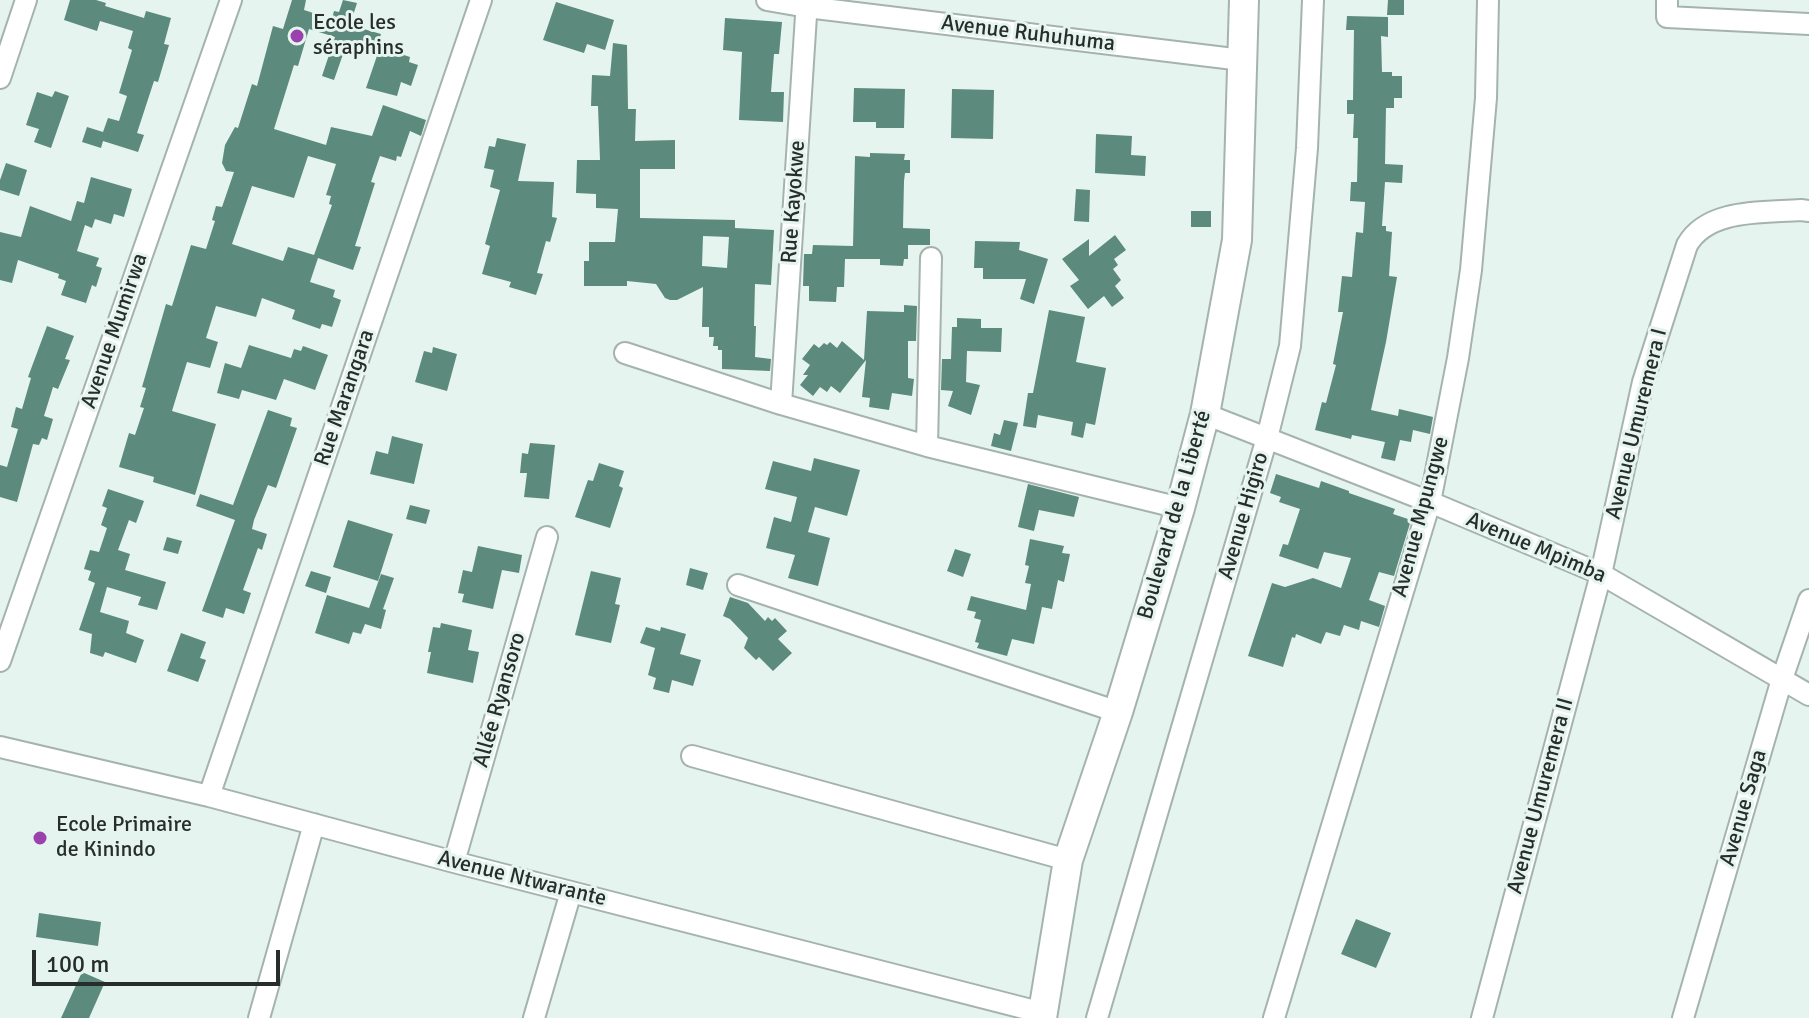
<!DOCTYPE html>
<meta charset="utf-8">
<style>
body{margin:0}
#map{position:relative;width:1809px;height:1018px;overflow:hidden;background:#e5f4ef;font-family:Signika,sans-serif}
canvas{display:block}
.scale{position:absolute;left:32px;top:950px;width:248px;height:36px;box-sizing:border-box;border:4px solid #272d2b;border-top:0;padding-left:10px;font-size:24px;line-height:28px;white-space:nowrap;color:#272d2b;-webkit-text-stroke:6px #e5f4ef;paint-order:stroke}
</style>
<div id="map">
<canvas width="1809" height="1018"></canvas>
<div class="scale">100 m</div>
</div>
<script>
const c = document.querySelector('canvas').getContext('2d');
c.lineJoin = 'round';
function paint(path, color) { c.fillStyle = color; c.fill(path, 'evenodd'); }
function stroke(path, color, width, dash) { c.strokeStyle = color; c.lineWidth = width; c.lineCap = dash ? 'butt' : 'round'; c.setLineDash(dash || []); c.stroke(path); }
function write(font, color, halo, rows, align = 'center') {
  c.font = font + ' Signika,sans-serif'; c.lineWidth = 6; c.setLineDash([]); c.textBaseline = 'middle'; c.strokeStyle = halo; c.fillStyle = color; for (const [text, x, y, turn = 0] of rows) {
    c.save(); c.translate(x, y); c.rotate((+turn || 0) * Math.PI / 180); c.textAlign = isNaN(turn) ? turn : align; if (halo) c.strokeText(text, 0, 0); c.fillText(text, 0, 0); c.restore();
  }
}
paint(new Path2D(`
 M70 0H96L106 3 105 6 144 18 146 11 171 18 164 44 169 45 158 82 154 81 137 133 144 135 138 152 103 141 101 148 82 142 87 127 103 132 108 118 119 121 127 96 119 93 132 50 128 48 133 31 100 21 97 31 64 20Z
 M292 0H306L304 10 332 19 334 11 339 12 343 0 357 3 350 25 381 34 377 48 348 40 334 80 322 76 335 37 309 29 298 66 294 65 274 129 326 145 331 127 372 136 383 105 426 120 421 136 410 131 401 157 397 156 396 161 380 156 371 182 375 183 355 246 361 247 353 270 318 258 310 282 335 290 333 297 341 300 332 327 322 324 320 329 292 319 295 310 262 298 256 317 216 306 206 338 218 342 210 368 187 362 172 411 216 424 195 495 153 482 154 477 119 467 129 433 135 435 144 408 140 407 146 388 142 387 166 304 172 306 191 245 206 249 215 221 212 220 216 206 222 207 234 172 226 171 222 163 225 145 235 127 238 128 252 84 257 86 273 26 283 29ZM308 156 336 164 326 195 331 196 329 204 332 205 314 255 288 247 283 261 232 244 252 186 294 198Z
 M1388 0H1404V15H1387Z
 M556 2 614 20 605 50 587 44 584 53 543 40Z
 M1347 16 1388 17V37L1381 36 1382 72H1392V76H1402V98H1394V108H1386L1385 164 1403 165 1402 183 1385 182 1382 226H1386V231L1392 232 1389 276 1397 277 1386 342 1371 410 1398 416 1399 409 1433 417 1430 434 1413 430 1411 442 1400 440 1395 461 1381 458 1385 442 1352 435 1351 439 1315 430 1322 402 1326 403 1336 365 1333 364 1343 312H1338L1342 276 1352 277 1356 232 1363 233 1365 202 1350 201 1351 182H1357L1358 138H1353L1354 114H1347V100H1353L1354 30H1346Z
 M725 18 782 22 779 54H774L771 92H784L783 122 739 120 742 52 723 50Z
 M613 43 627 45 628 109H636L635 141 675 140V169H640V218L735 220V228L774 230 771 285 755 284 754 326H756L755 357 771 359 770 371 722 369V350H718V346H713L714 337H709V327H702L703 287 677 300H670L665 298 656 284 627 281V286H584V261H589V242H615L618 209 596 208V194L576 193 577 160H600L598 106H591L592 75 610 76ZM703 236 729 237 727 268 702 266Z
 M380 47 410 57 409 62 418 65 411 86 401 82 397 96 366 88Z
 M854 88 905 89 904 128H876V122H853Z
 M952 89 994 90 993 139 951 138Z
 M55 91 69 96 51 148 34 142 39 129 26 125 37 92 52 97Z
 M1096 134 1132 136 1131 155 1146 156 1145 176 1095 173Z
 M497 138 526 144 518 181 554 182 552 217 557 218 550 242 546 241 537 273 543 274 536 295 509 287 511 282 482 274 490 246 485 244 500 190 490 187 494 170 484 168 489 146 495 147Z
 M870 153 905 154 904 160H910V173H905L904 181 903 228 930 229V245H908V259H904L903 266 880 265V259H845L844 287H837L836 302 809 301V286H803L804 254H812L813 245 853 246 855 156 870 157Z
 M6 163 27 170 19 196 0 190V180Z
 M91 177 132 189 124 217 114 214 111 224 95 219 92 228 85 225 77 251 99 258 96 266 102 268 96 287 92 285 86 303 61 295 66 281 58 278 59 274 18 260 12 283 0 280V232L21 237 30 206 71 221 77 201 84 203Z
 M1076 189 1090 190 1089 222 1074 221Z
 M1191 211H1211V227H1191Z
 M1115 235 1126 250 1114 259 1118 265 1113 269 1121 280 1115 286 1124 298 1112 307 1104 296 1088 309 1070 286 1079 280 1062 259 1089 239V256Z
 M975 241 1020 242 1019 250 1048 259 1034 304 1020 299 1026 279H983V268H974Z
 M904 305 917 306 916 341H908V378L914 379 912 396 892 393 889 410 869 407 870 398 862 397 866 360 840 393 831 386 827 392 820 387 813 396 800 385 808 375H803L810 365 802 359 814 344 819 348 824 343 827 345 830 342 837 348 842 341 864 360 867 311 904 312Z
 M1049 310 1085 317 1076 362 1106 368 1095 425 1086 423 1083 438 1071 435 1073 422 1038 415 1036 428 1023 426 1028 393H1033Z
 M957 318 981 319V328H1002L1001 352 967 351 966 382 980 385 971 415 948 406 953 391 941 390 942 359H951L952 327H957Z
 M47 326 74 336 65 359 70 360 58 389 53 387 44 416 53 419 47 440 42 438 39 445 33 444 17 502 0 497V465L7 467 18 429 11 427 16 407 22 409 31 378 28 377Z
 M249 345 291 358 294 349 301 351 303 346 328 355 315 390 284 379 276 400 242 390 239 399 217 393 225 363 241 368Z
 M433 347 457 354 447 391 415 382 424 351 432 353Z
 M268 410 292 418 290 426 297 428 276 488 268 485 254 520 252 529 267 534 262 550 258 548 243 590 251 593 244 614 226 608 223 618 202 611 235 520 196 506 200 494 233 505Z
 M1004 420 1018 423 1011 451 991 446 994 433 1000 435Z
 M392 436 423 444 414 484 370 474 376 451 388 454Z
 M530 443 555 445 549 499 524 497 527 473H520L522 453 528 454Z
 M814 458 860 470 847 516 815 507 808 532 830 538 818 586 788 578 795 555 766 548 774 517 791 522 797 497 765 489 773 461 811 471Z
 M599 463 624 471 619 486 623 488 610 528 575 517 588 480 593 481Z
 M1276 474 1319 488 1321 481 1349 491V493L1395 509 1393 514 1411 520 1394 576 1379 572 1369 600 1385 606 1379 627 1361 621 1359 630 1344 625 1340 636 1326 632 1321 644 1296 634 1295 638 1292 637 1283 667 1248 656 1272 583 1285 587 1313 578 1341 588 1351 558 1324 552 1318 569 1279 556 1283 544 1288 545 1300 509 1279 502 1281 497 1270 493Z
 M1028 484 1079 497 1074 517 1039 510 1034 531 1018 527Z
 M108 489 144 501 136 523 129 520 118 550 130 554 125 570 166 582 157 610 138 605 141 597 107 587 100 612 129 621 126 633 144 640 136 663 105 652 103 657 90 653 92 634 79 630 95 583 88 580 91 571 84 569 90 550 99 552 107 528 101 525 107 508 102 506Z
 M410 505 430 510 426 524 406 519Z
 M348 520 393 534 378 581 333 567Z
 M167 537 182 541 178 554 163 550Z
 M1030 539 1064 546 1062 553 1070 554 1064 582 1058 580 1052 609 1042 607 1034 644 1012 639 1007 656 977 648 979 643 975 642 981 620 974 618 976 612 967 610 971 596 1026 610 1031 584 1025 583 1029 566 1025 565Z
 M478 546 522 555 519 573 502 570 493 609 462 602 464 594 458 593 463 570 472 572Z
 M955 549 971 554 963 577 947 571Z
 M690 568 708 573 703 590 686 585Z
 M311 571 331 577 326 593 305 586Z
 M591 571 621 578 615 604 620 605 611 643 575 635Z
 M381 574 394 578 383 609 386 610 381 629 365 624 361 634 353 632 349 644 315 633 327 595 369 608Z
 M730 597 748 603 765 621 768 617 772 621 775 618 787 631 778 639 792 653 773 671 759 657 756 660 744 648 748 638 730 619 723 616Z
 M441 623 472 630 468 650 479 652 473 683 427 673 431 652H428L433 627 440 628Z
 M646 627 660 631 661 627 686 634 680 654 701 660 693 686 672 680 669 693 653 689 656 678 648 675 655 648 640 643Z
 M181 633 206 642 200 658 206 660 198 682 167 671Z
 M39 913 101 922 98 946 36 937Z
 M1356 919 1391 933 1376 968 1341 954Z
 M82 972 105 982 89 1018H61Z`), '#5c8a7d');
const minor = new Path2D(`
 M767 0 807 7 1242 60
 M1667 0V17L1809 24
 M0 78 26 0
 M625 353 781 404 927 446 1180 508
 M781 404 807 0
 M1205 414 1430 502 1601 574 1809 695
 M927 446 931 258
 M738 585 1118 712
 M0 661 231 0
 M0 747 209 796 454 862 1043 1013
 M692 756 1068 860
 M209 796 481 0
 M454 862 547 537
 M259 1018 314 824
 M534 1018 571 892
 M1097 1018 1267 438 1290 346 1307 148 1313 0
 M1274 1018 1430 502 1458 358 1471 270 1486 98 1488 0
 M1482 1018 1601 574 1643 382 1687 245C1708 208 1764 213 1801 210L1809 211
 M1683 1018 1782 679 1809 600`);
const highway = new Path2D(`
 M1042 1018 1068 860 1118 712 1180 508 1205 414 1237 240 1244 0`);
stroke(minor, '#a5b3ae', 24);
stroke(highway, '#a5b3ae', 32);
stroke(minor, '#fff', 20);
stroke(highway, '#fff', 28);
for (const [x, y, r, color] of [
 [297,36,8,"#9b41ad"],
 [40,838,8,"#9b41ad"]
]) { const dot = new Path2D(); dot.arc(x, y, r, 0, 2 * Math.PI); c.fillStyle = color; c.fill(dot); stroke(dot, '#e5f4ef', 3); }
write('22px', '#272d2b', '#e5f4ef', [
 ["Ecole les",313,23],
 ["séraphins",313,48],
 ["Ecole Primaire",56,825],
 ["de Kinindo",56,850]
], 'left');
write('22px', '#272d2b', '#e5f4ef', [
 ["Avenue Ruhuhuma",1028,34,7],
 ["Rue Kayokwe",794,202,-86],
 ["Avenue Mumirwa",115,331,-71],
 ["Rue Marangara",345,398,-71],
 ["Avenue Umuremera I",1637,424,-76],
 ["Boulevard de la Liberté",1175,515,-74],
 ["Avenue Higiro",1244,516,-74],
 ["Avenue Mpungwe",1421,517,-75],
 ["Avenue Mpimba",1536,548,23],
 ["Allée Ryansoro",500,700,-74],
 ["Avenue Umuremera II",1541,796,-75],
 ["Avenue Saga",1744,808,-74],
 ["Avenue Ntwarante",522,879,14]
]);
</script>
